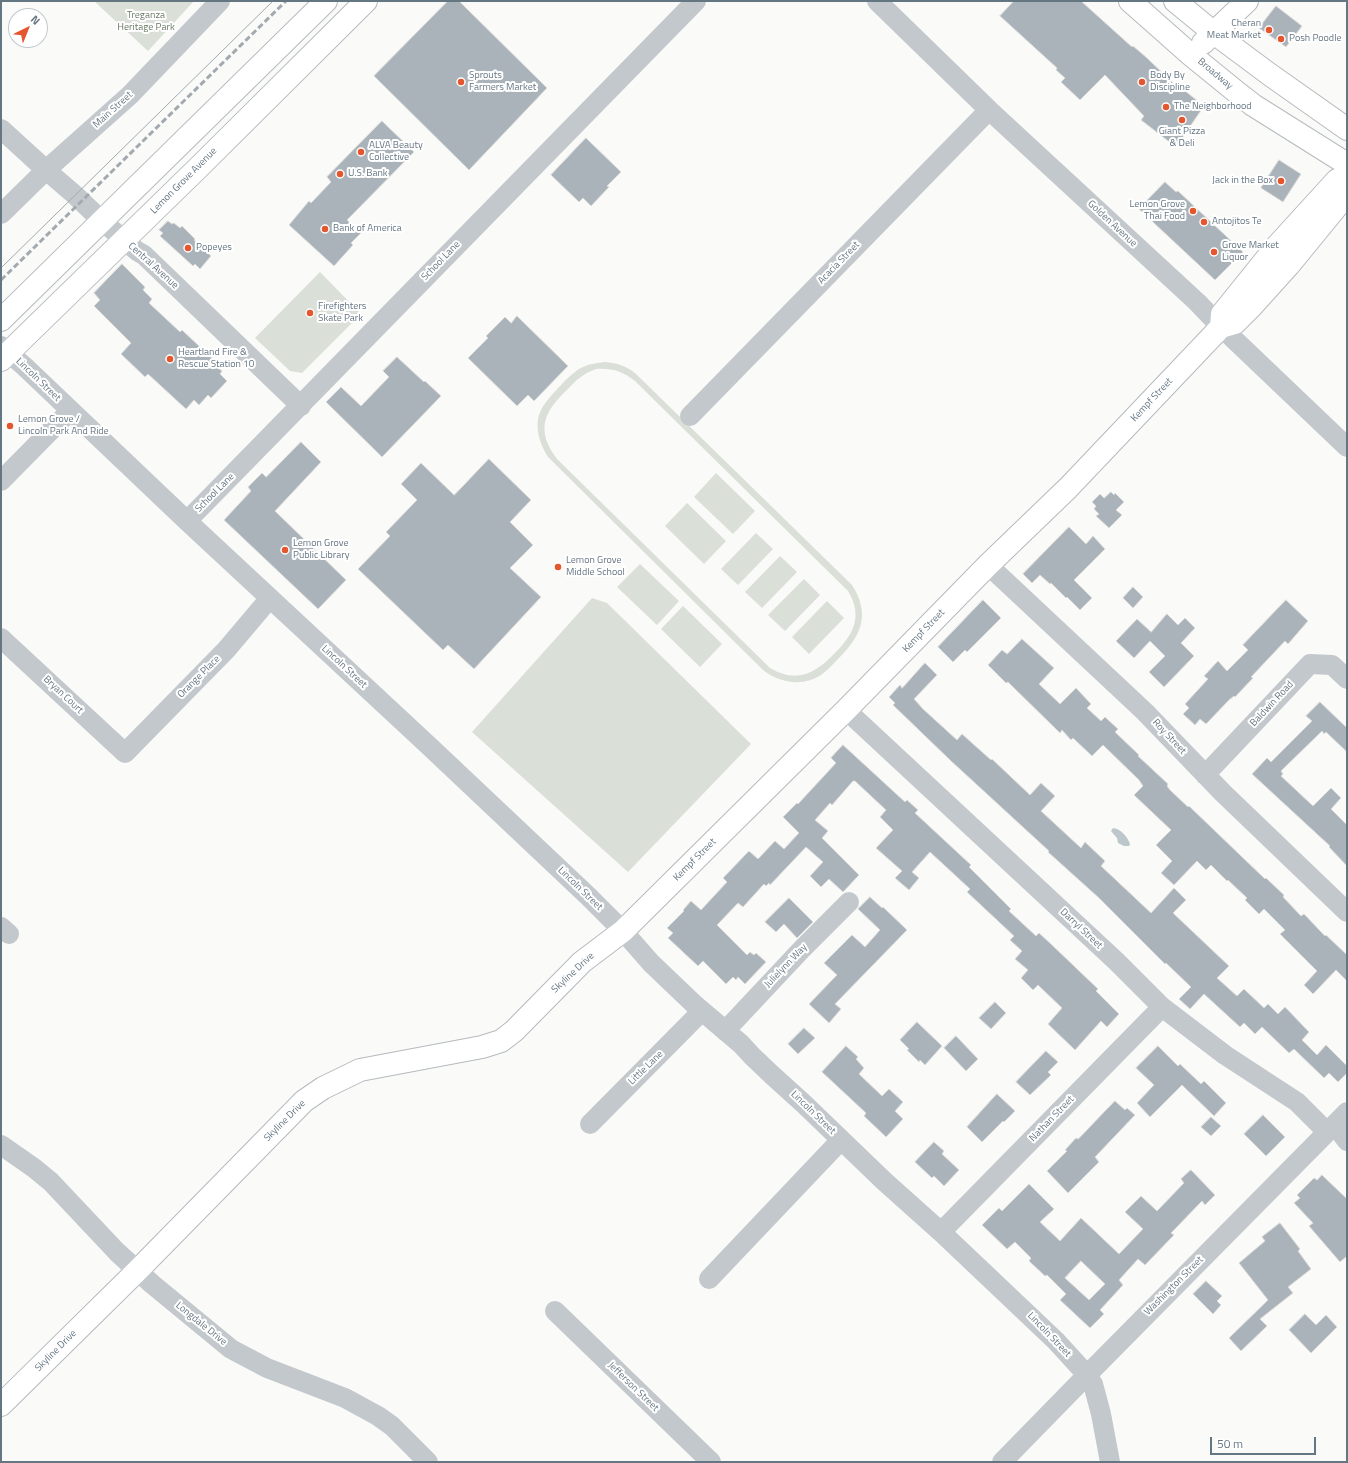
<!DOCTYPE html>
<style>
body{margin:0}
#map{position:relative;width:1348px;height:1463px;overflow:hidden;background:#fafaf8;font-family:"Titillium Web",sans-serif}
canvas{display:block}
.frame{position:absolute;inset:0;border:2px solid #657683;pointer-events:none}
.north{position:absolute;left:8px;top:8px;width:40px;height:40px;box-sizing:border-box;background:#fff;border:1px solid #c1c8cd;border-radius:50%;rotate:43deg;font-size:11px;font-weight:700;line-height:16px;text-align:center;color:#657683}
.north::after{content:'';display:block;margin:auto;width:14px;height:18px;background:#e4572e;clip-path:polygon(50% 0,100% 100%,50% 72%,0 100%)}
.scale{position:absolute;left:1210px;top:1437px;width:106px;height:18px;box-sizing:border-box;border:2px solid #657683;border-top:0;padding-left:5px;font-size:12px;line-height:14px;white-space:nowrap;color:#657683;-webkit-text-stroke:3px #fff;paint-order:stroke}
</style>
<div id="map">
<canvas width="1348" height="1463"></canvas>
<div class="frame"></div>
<div class="north">N</div>
<div class="scale">50 m</div>
</div>
<script>
const c = document.querySelector('canvas').getContext('2d');
c.lineJoin = 'round';
function paint(path, color) { c.fillStyle = color; c.fill(path, 'evenodd'); }
function stroke(path, color, width, dash) { c.strokeStyle = color; c.lineWidth = width; c.lineCap = dash ? 'butt' : 'round'; c.setLineDash(dash || []); c.stroke(path); }
function write(font, color, halo, rows, align = 'center') {
  c.font = font + ' "Titillium Web",sans-serif'; c.lineWidth = 4; c.setLineDash([]); c.textBaseline = 'middle'; c.strokeStyle = halo; c.fillStyle = color; for (const [text, x, y, turn = 0] of rows) {
    c.save(); c.translate(x, y); c.rotate((+turn || 0) * Math.PI / 180); c.textAlign = isNaN(turn) ? turn : align; if (halo) c.strokeText(text, 0, 0); c.fillText(text, 0, 0); c.restore();
  }
}
paint(new Path2D(`
 M94 1H194L148 51Z
 M320 272 361 314 302 373 290 371 255 338Z
 M605 362C617 363 626 366 635 373L852 585C871 615 861 636 838 659 833 664 827 671 821 675 802 687 780 683 763 670L548 457C541 446 536 432 538 419 539 414 541 409 544 405 550 396 572 372 581 368 588 364 597 363 605 362ZM596 369C612 368 622 371 635 381L848 591C863 616 854 634 835 653 816 673 797 684 770 668L557 459C535 430 544 411 568 389 576 380 584 373 596 369Z
 M716 473 755 511 733 534 694 497Z
 M687 503 726 541 704 564 665 526Z
 M756 533 773 549 738 585 721 569Z
 M780 556 797 572 762 608 745 592Z
 M640 564 679 601 657 625 617 587Z
 M804 579 820 595 785 631 768 615Z
 M592 598 607 603 751 744 628 872 472 732Z
 M827 601 844 618 809 654 792 637Z
 M683 606 722 644 700 667 661 629Z`), '#dadfd7');
paint(new Path2D(`
 M1113 828C1121 829 1127 836 1130 844L1129 846H1124L1118 843 1117 838 1111 831Z`), '#bbc7cb');
const building = new Path2D(`
 M448 1H459L547 88 469 170 374 76Z
 M1014 1H1081L1132 47 1133 46 1147 58 1174 84 1175 83 1204 106 1176 147 1141 120 1144 116 1105 75 1080 100 1061 82 1065 78 1056 70 1057 68 1000 16Z
 M1276 6 1302 26 1286 47 1259 28Z
 M382 121 414 152 347 220 361 233 351 243 353 245 334 266 289 225 309 201 311 203 331 182 327 177Z
 M586 138 621 172 607 186 609 187 591 206 583 198 579 202 551 175Z
 M1279 160 1301 174 1283 202 1261 188Z
 M1165 182 1176 192 1178 191 1243 252 1215 280 1139 209Z
 M168 221 172 224 174 223 180 228 182 226 195 239 194 240 211 256 200 269 195 264 193 266 160 236 163 233 159 230Z
 M122 264 145 287 143 290 152 299 149 303 180 332 182 330 219 365 217 367 222 371 220 374 227 381 211 398 208 395 199 405 194 400 186 409 148 374 145 377 121 354 131 343 94 306 100 300 94 293Z
 M517 316 568 366 534 401 528 395 517 406 468 358 488 338 486 336 505 317 511 323Z
 M397 357 424 382 425 381 441 396 382 457 326 402 341 387 361 406 389 377 383 371Z
 M301 442 321 462 275 511 346 580 318 609 224 520 251 491 248 487 262 473 266 477Z
 M489 459 531 500 510 522 533 545 510 568 541 597 474 669 448 645 443 650 358 569 390 536 386 532 417 500 401 484 421 463 454 495Z
 M1111 492 1114 495 1115 493 1124 502 1116 510 1122 515 1109 528 1096 516 1099 514 1094 509 1096 506 1092 502 1100 494 1104 498Z
 M1069 527 1086 544 1093 536 1105 549 1074 580 1092 598 1080 610 1067 597 1066 598 1051 583 1050 584 1040 575 1032 583 1023 574Z
 M1133 587 1143 597 1133 608 1123 598Z
 M983 600 1001 618 967 652 965 650 953 662 938 647Z
 M1286 600 1308 621 1288 644 1285 641 1251 677 1253 678 1235 697 1234 696 1229 700 1206 724 1200 719 1195 725 1183 714 1189 708 1185 704 1208 679 1204 676 1218 661 1227 671 1248 650 1243 645Z
 M1167 614 1178 625 1185 618 1195 628 1181 643 1194 656 1164 687 1149 672 1165 656 1150 641 1134 658 1116 641 1137 619 1151 632Z
 M1022 639 1054 668 1039 684 1060 704 1076 688 1091 704 1087 708 1101 721 1105 717 1118 729 1115 732 1139 755 1138 756 1168 784 1167 786 1170 790 1188 807 1189 806 1265 879 1266 878 1284 895 1283 897 1301 916 1304 914 1325 936 1326 935 1347 955V981L1336 970 1313 994 1304 985 1317 971 1280 934 1285 930 1264 909 1259 914 1245 900 1247 898 1228 880 1227 881 1211 865 1206 870 1197 861 1174 885 1161 873 1172 861 1156 845 1171 830 1134 795 1143 786 1139 780 1103 745 1092 756 1073 738 1071 740 1062 730 1060 733 1008 682 1006 683 988 665 1002 650 1007 654Z
 M925 663 937 675 914 699 923 709 957 740 962 734 991 760 992 759 1030 795 1041 783 1055 796 1041 811 1081 848 1085 842 1105 861 1101 866 1151 913 1174 888 1186 900 1173 913 1229 966 1217 978 1237 996 1244 989 1264 1008 1268 1004 1278 1014 1285 1007 1309 1032 1302 1040 1317 1055 1326 1045 1347 1066V1073L1338 1082 1329 1073 1324 1078 1294 1049 1289 1053 1262 1027 1255 1034 1244 1023 1240 1027 1204 994 1190 1009 1179 999 1191 987 1166 963 1165 964 1099 898 1048 852 1049 851 950 760 893 705 895 703 889 697 900 685 902 688Z
 M1320 702 1347 728V752L1326 732 1324 734 1322 731 1281 771 1283 774 1281 776 1313 806 1331 788 1341 798 1331 809 1347 825V866L1329 847 1330 846 1252 774 1267 758 1271 762 1312 721 1306 716Z
 M843 745 905 802 907 800 918 810 915 813 971 865 969 867 1011 909 1009 911 1036 936 1039 933 1052 945 1098 989 1096 991 1119 1014 1107 1027 1101 1021 1075 1050 1048 1024 1062 1008 1038 985 1033 990 1021 978 1028 970 1015 959 1022 951 1010 940 1014 936 967 892 970 889 930 852 912 872 919 878 909 890 895 878 902 871 876 848 893 830 880 817 886 810 855 781H853L832 805 830 803 815 820 828 831 822 838 859 875 843 892 829 879 821 887 810 876 823 862 806 847 770 885 769 883 766 886 764 884 743 907 738 903 717 925 747 955 750 952 754 955 756 953 766 962 745 984 738 977 736 980 733 977 726 984 703 961 698 966 668 938 673 933 667 928 684 911 683 910 691 901 701 910 727 882 723 878 749 851 758 859 775 841 784 849 799 833 783 817 797 803 798 804 836 763 831 758Z
 M870 897 882 908 883 907 907 930 835 1004 841 1009 829 1023 809 1004 837 975 824 963 852 935 865 947 880 930 858 909Z
 M789 898 813 922 797 938 784 924 776 932 765 922Z
 M995 1002 1006 1013 991 1029 979 1018Z
 M917 1022 942 1046 925 1065 920 1060 919 1062 907 1050 909 1049 900 1040Z
 M804 1028 815 1038 798 1054 788 1044Z
 M956 1036 978 1059 966 1071 944 1048Z
 M846 1046 858 1057 856 1059 864 1068 859 1074 882 1096 889 1089 903 1102 895 1111 903 1119 886 1137 864 1116 866 1113 822 1072Z
 M1158 1046 1178 1066 1180 1064 1201 1084 1204 1081 1226 1103 1214 1116 1182 1085 1150 1117 1137 1103 1154 1085 1136 1068Z
 M1046 1051 1058 1062 1048 1072 1051 1075 1030 1095 1016 1082Z
 M997 1094 1015 1111 1004 1122 1003 1121 982 1142 967 1127Z
 M1115 1101 1125 1110 1127 1108 1135 1115 1095 1157 1099 1162 1068 1193 1047 1171 1067 1151 1065 1150 1076 1138 1078 1139Z
 M1263 1115 1285 1137 1266 1156 1244 1134Z
 M1211 1117 1221 1126 1211 1136 1201 1127Z
 M934 1142 944 1151 942 1154 959 1170 944 1186 934 1176 932 1178 915 1162Z
 M1191 1170 1215 1195 1205 1205 1202 1201 1171 1233 1174 1235 1145 1265 1138 1259 1119 1280 1123 1285 1100 1310 1104 1314 1090 1328 1060 1300 1066 1294 1047 1275 1045 1276 1029 1261 1031 1258 1015 1242 1007 1249 982 1225 999 1208 1002 1211 1029 1184 1054 1209 1040 1222 1060 1241 1081 1218 1119 1254 1143 1229 1125 1212 1141 1196 1157 1211 1184 1183 1181 1179ZM1081 1261 1105 1284 1089 1300 1065 1278Z
 M1322 1175 1347 1199V1256L1340 1262 1309 1226 1313 1223 1294 1203 1300 1198 1297 1195 1314 1178 1317 1180Z
 M1280 1223 1300 1249 1298 1251 1311 1269 1288 1287 1293 1293 1260 1319 1267 1326 1241 1351 1229 1338 1268 1300 1239 1263 1265 1241 1262 1237Z
 M1206 1281 1222 1296 1217 1301 1221 1305 1213 1314 1193 1294Z
 M1305 1314 1316 1325 1326 1315 1337 1327 1311 1353 1289 1330Z`);
paint(building, '#aab3b9');
stroke(building, '#dcdcda', 1);
const major = new Path2D(`
 M1130 1 1191 55 1234 90 1253 105 1347 164
 M1175 1 1214 33 1269 74 1347 129
 M1203 43 1247 1
 M1 320 326 1
 M1221 327 1222 314 1276 247 1337 180 1347 177
 M1 360 200 166 366 1
 M1 1405 137 1271 304 1101 323 1088 360 1070 482 1047 501 1041 514 1031 582 962 623 931 846 710 988 565 1068 488 1221 327 1235 323 1252 306 1289 265 1347 194`);
stroke(major, '#b5babe', 24);
stroke(new Path2D(`
 M877 1 989 110 1197 302 1221 327 1347 447
 M1 129 46 170 75 195 102 221 137 251 144 255 301 406
 M1 214 46 170 130 95 220 1
 M1 346 24 366 187 521 428 745 588 896 623 931 651 963 695 1005 741 1044 752 1056 772 1075 804 1104 884 1181 941 1232 1056 1341 1087 1375 1093 1384 1101 1414 1110 1462
 M690 416 989 110
 M1 481 70 411
 M187 521 696 1
 M988 565 1145 712 1223 793 1347 912
 M1 638 125 753 226 650 270 598
 M846 710 1116 961 1162 1007 1225 1055 1297 1102 1327 1132
 M1205 775 1310 664 1332 665 1347 679
 M1 927 9 934
 M725 1031 802 949 849 902
 M590 1124 702 1011
 M1335 1125 1347 1141
 M1 1145 34 1168 51 1182 117 1252 152 1284 231 1349 267 1368 345 1398 378 1416 392 1426 428 1462
 M941 1232 1162 1007
 M709 1279 841 1140
 M555 1311 711 1462
 M1002 1462 1087 1375 1347 1112`), '#c3c8cc', 20);
stroke(major, '#fff', 22);
stroke(new Path2D(`
 M1 268 273 1`), '#a2aab0', 1);
stroke(new Path2D(`
 M1 280 286 1`), '#a2aab0', 3, [6, 3]);
for (const [x, y, r, color] of [
 [1269,30,4,"#e4572e"],
 [1281,39,4,"#e4572e"],
 [461,82,4,"#e4572e"],
 [1142,82,4,"#e4572e"],
 [1166,107,4,"#e4572e"],
 [1182,120,4,"#e4572e"],
 [361,152,4,"#e4572e"],
 [340,174,4,"#e4572e"],
 [1281,181,4,"#e4572e"],
 [1193,211,4,"#e4572e"],
 [1204,222,4,"#e4572e"],
 [325,229,4,"#e4572e"],
 [188,248,4,"#e4572e"],
 [1214,252,4,"#e4572e"],
 [310,313,4,"#e4572e"],
 [170,359,4,"#e4572e"],
 [10,426,4,"#e4572e"],
 [285,550,4,"#e4572e"],
 [558,567,4,"#e4572e"]
]) { const dot = new Path2D(); dot.arc(x, y, r, 0, 2 * Math.PI); c.fillStyle = color; c.fill(dot); stroke(dot, '#fff', 1.5); }
write('10px', '#687a64', '#fff', [
 ["Treganza",146,16],
 ["Heritage Park",146,28]
]);
write('10px', '#657683', '#fff', [
 ["Cheran",1261,24,"right"],
 ["Meat Market",1261,36,"right"],
 ["Posh Poodle",1289,39],
 ["Sprouts",469,76],
 ["Farmers Market",469,88],
 ["Body By",1150,76],
 ["Discipline",1150,88],
 ["The Neighborhood",1174,107],
 ["Giant Pizza",1182,132,"center"],
 ["& Deli",1182,144,"center"],
 ["ALVA Beauty",369,146],
 ["Collective",369,158],
 ["U.S. Bank",348,174],
 ["Jack in the Box",1273,181,"right"],
 ["Lemon Grove",1185,205,"right"],
 ["Thai Food",1185,217,"right"],
 ["Antojitos Te",1212,222],
 ["Bank of America",333,229],
 ["Grove Market",1222,246],
 ["Liquor",1222,258],
 ["Popeyes",196,248],
 ["Firefighters",318,307],
 ["Skate Park",318,319],
 ["Heartland Fire &",178,353],
 ["Rescue Station 10",178,365],
 ["Lemon Grove /",18,420],
 ["Lincoln Park And Ride",18,432],
 ["Lemon Grove",293,544],
 ["Public Library",293,556],
 ["Lemon Grove",566,561],
 ["Middle School",566,573]
], 'left');
write('10px', '#657683', '#fff', [
 ["Broadway",1215,74,40],
 ["Main Street",113,110,-42],
 ["Lemon Grove Avenue",184,181,-45],
 ["Golden Avenue",1112,224,43],
 ["School Lane",441,261,-46],
 ["Acacia Street",839,263,-46],
 ["Central Avenue",153,266,42],
 ["Lincoln Street",38,380,44],
 ["Kempf Street",1152,400,-47],
 ["School Lane",215,493,-45],
 ["Kempf Street",924,631,-46],
 ["Lincoln Street",344,667,43],
 ["Orange Place",199,677,-45],
 ["Bryan Court",63,695,43],
 ["Baldwin Road",1272,704,-47],
 ["Roy Street",1169,737,47],
 ["Kempf Street",695,860,-45],
 ["Lincoln Street",580,889,44],
 ["Darryl Street",1081,929,43],
 ["Julielynn Way",786,966,-46],
 ["Skyline Drive",573,973,-43],
 ["Little Lane",646,1068,-44],
 ["Lincoln Street",813,1113,44],
 ["Nathan Street",1052,1119,-46],
 ["Skyline Drive",285,1121,-45],
 ["Washington Street",1174,1286,-45],
 ["Longdale Drive",201,1324,39],
 ["Lincoln Street",1049,1335,46],
 ["Skyline Drive",56,1351,-45],
 ["Jefferson Street",633,1387,44]
]);
</script>
